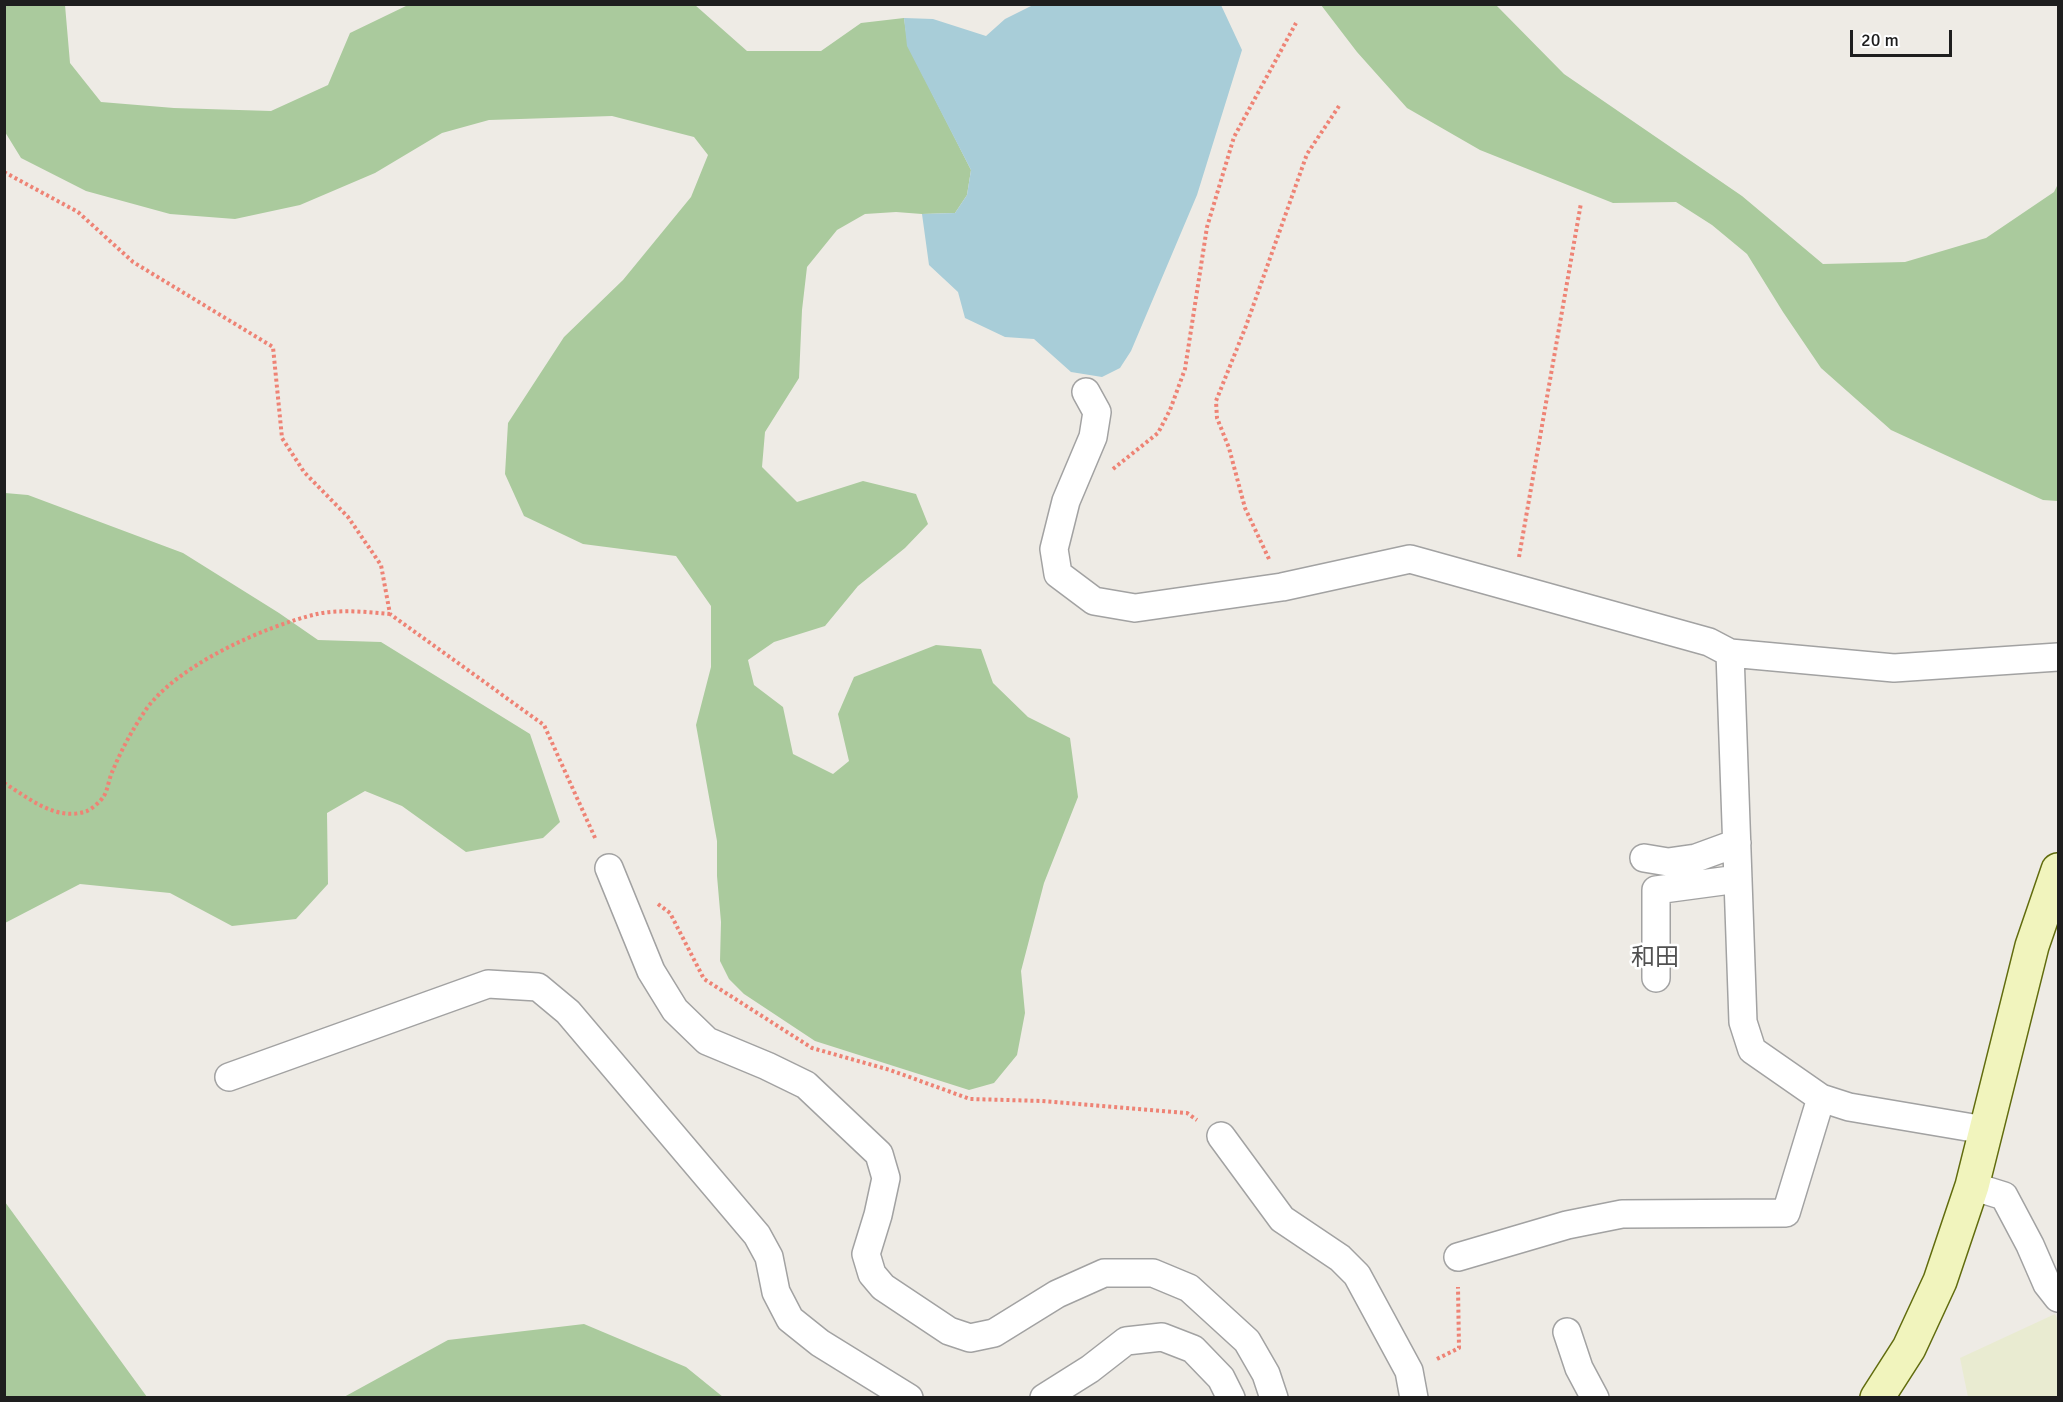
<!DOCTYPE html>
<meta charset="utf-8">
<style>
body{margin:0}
#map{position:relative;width:2063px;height:1402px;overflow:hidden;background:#eeebe5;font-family:Signika,sans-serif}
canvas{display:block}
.frame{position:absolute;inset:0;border:6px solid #1e1e1e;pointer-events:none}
.scale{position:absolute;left:1850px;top:30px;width:102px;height:27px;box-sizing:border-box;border:3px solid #1e1e1e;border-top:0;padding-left:8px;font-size:18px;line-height:21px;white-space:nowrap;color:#1e1e1e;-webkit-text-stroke:4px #fff;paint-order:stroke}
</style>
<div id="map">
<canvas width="2063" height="1402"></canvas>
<div class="frame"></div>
<div class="scale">20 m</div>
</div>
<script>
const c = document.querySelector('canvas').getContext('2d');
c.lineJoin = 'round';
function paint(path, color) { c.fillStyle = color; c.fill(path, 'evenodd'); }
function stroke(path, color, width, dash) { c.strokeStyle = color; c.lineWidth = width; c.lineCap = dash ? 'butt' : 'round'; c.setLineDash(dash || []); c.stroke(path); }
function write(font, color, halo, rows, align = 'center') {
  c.font = font + ' Signika,"Noto Sans JP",sans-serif'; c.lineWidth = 5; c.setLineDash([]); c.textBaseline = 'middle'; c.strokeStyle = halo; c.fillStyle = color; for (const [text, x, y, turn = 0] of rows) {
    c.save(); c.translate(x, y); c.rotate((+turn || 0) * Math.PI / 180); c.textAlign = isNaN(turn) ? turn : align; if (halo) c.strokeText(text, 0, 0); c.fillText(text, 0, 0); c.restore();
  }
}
paint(new Path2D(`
 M2055 1314 2058 1320V1397H1968L1960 1358Z`), '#e9ebd1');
paint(new Path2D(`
 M5 5H65L70 63 101 102 174 108 271 111 328 85 350 33 408 5H695L747 51H821L861 23 904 18 908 46 971 170 967 195 955 213 922 214 896 212 865 214 837 230 807 267 802 310 799 378 765 432 762 467 797 502 863 481 916 494 928 524 905 548 858 586 825 626 774 642 748 660 754 685 783 707 793 754 833 774 849 761 838 714 854 677 936 645 981 649 993 683 1028 717 1070 738 1078 797 1044 883 1021 971 1025 1013 1017 1055 994 1083 969 1090 815 1041 744 994 729 979 720 961 721 922 717 876V841L696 725 711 667V606L676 556 583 544 524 516 505 474 508 423 564 337 623 280 691 197 708 155 694 137 612 116 489 120 442 133 375 173 300 205 235 219 170 214 86 191 21 158 5 132Z
 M1321 5H1496L1564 74 1742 196 1823 264 1905 262 1986 238 2054 192 2058 184V501L2043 500 1891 430 1821 368 1783 312 1747 254 1712 225 1676 202 1613 203 1480 150 1407 108 1357 52Z
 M5 493 28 495 183 553 279 613 318 640 381 642 530 734 560 822 543 838 466 852 402 806 365 791 327 813 328 884 296 919 232 926 170 893 80 884 5 923Z
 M5 1202 147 1397H5Z
 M584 1324 686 1367 723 1397H344L448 1340Z`), '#aaca9d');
paint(new Path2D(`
 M1035 4 1221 5 1242 50 1197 195 1131 351 1120 368 1102 377 1071 372 1034 339 1005 337 965 318 958 292 929 265 922 214 955 213 967 195 971 170 907 46 904 18 933 19 986 36 1005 19Z`), '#a8cdd8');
const street = new Path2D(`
 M1086 392 1097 412 1093 437 1066 501 1054 549 1058 574 1094 601 1135 608 1282 587 1410 559 1709 642 1730 653
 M1644 858 1668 862 1696 858 1737 843
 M609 868 651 971 675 1010 707 1041 767 1066 806 1085 879 1154 886 1178 878 1215 866 1254 872 1274 883 1287 949 1331 970 1338 994 1333 1057 1294 1104 1273H1153L1189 1288 1247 1341 1266 1374 1274 1398
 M1656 978V890L1738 879
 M229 1077 488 984 538 987 568 1012 757 1235 769 1257 776 1292 790 1319 820 1343 909 1398
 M1985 1130 1849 1107 1821 1098 1752 1050 1743 1022 1730 653 1894 668 2058 657
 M1221 1136 1282 1219 1340 1258 1357 1275 1409 1371 1414 1398
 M1972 1186 2004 1196 2030 1245 2047 1284 2058 1298
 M1458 1257 1567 1225 1622 1214 1786 1213 1821 1098
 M1567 1332 1579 1368 1595 1398
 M1044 1398 1090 1369 1126 1341 1162 1337 1193 1349 1221 1378 1231 1398`);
const secondary = new Path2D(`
 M1877 1398 1909 1348 1940 1281 1972 1186 2032 946 2058 870`);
stroke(street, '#a2a2a2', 30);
stroke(secondary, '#616c0e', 36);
stroke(new Path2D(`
 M4 172 78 212 133 262 273 347 282 438 304 472 348 517 381 565 390 614 544 725 596 840
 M1113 469 1158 433 1170 410 1185 369 1207 227 1234 137 1296 23
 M1519 557 1581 203
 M1269 559 1245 508 1229 448 1217 418 1216 401 1246 326 1307 154 1339 106
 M4 783C29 798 56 822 87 811 92 809 101 801 104 796 108 789 109 778 113 770 121 751 131 732 143 714 172 667 265 626 317 614 340 609 366 612 390 614
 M658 904 670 913 704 979 812 1048 890 1070 970 1099 1041 1101 1187 1113 1197 1120
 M1437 1359 1459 1348 1458 1287`), '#ee8375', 4, [3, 3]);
stroke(street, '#fff', 27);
stroke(secondary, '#f1f4bd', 33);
write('24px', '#515151', '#fff', [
 ["和田",1655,959]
]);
</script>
